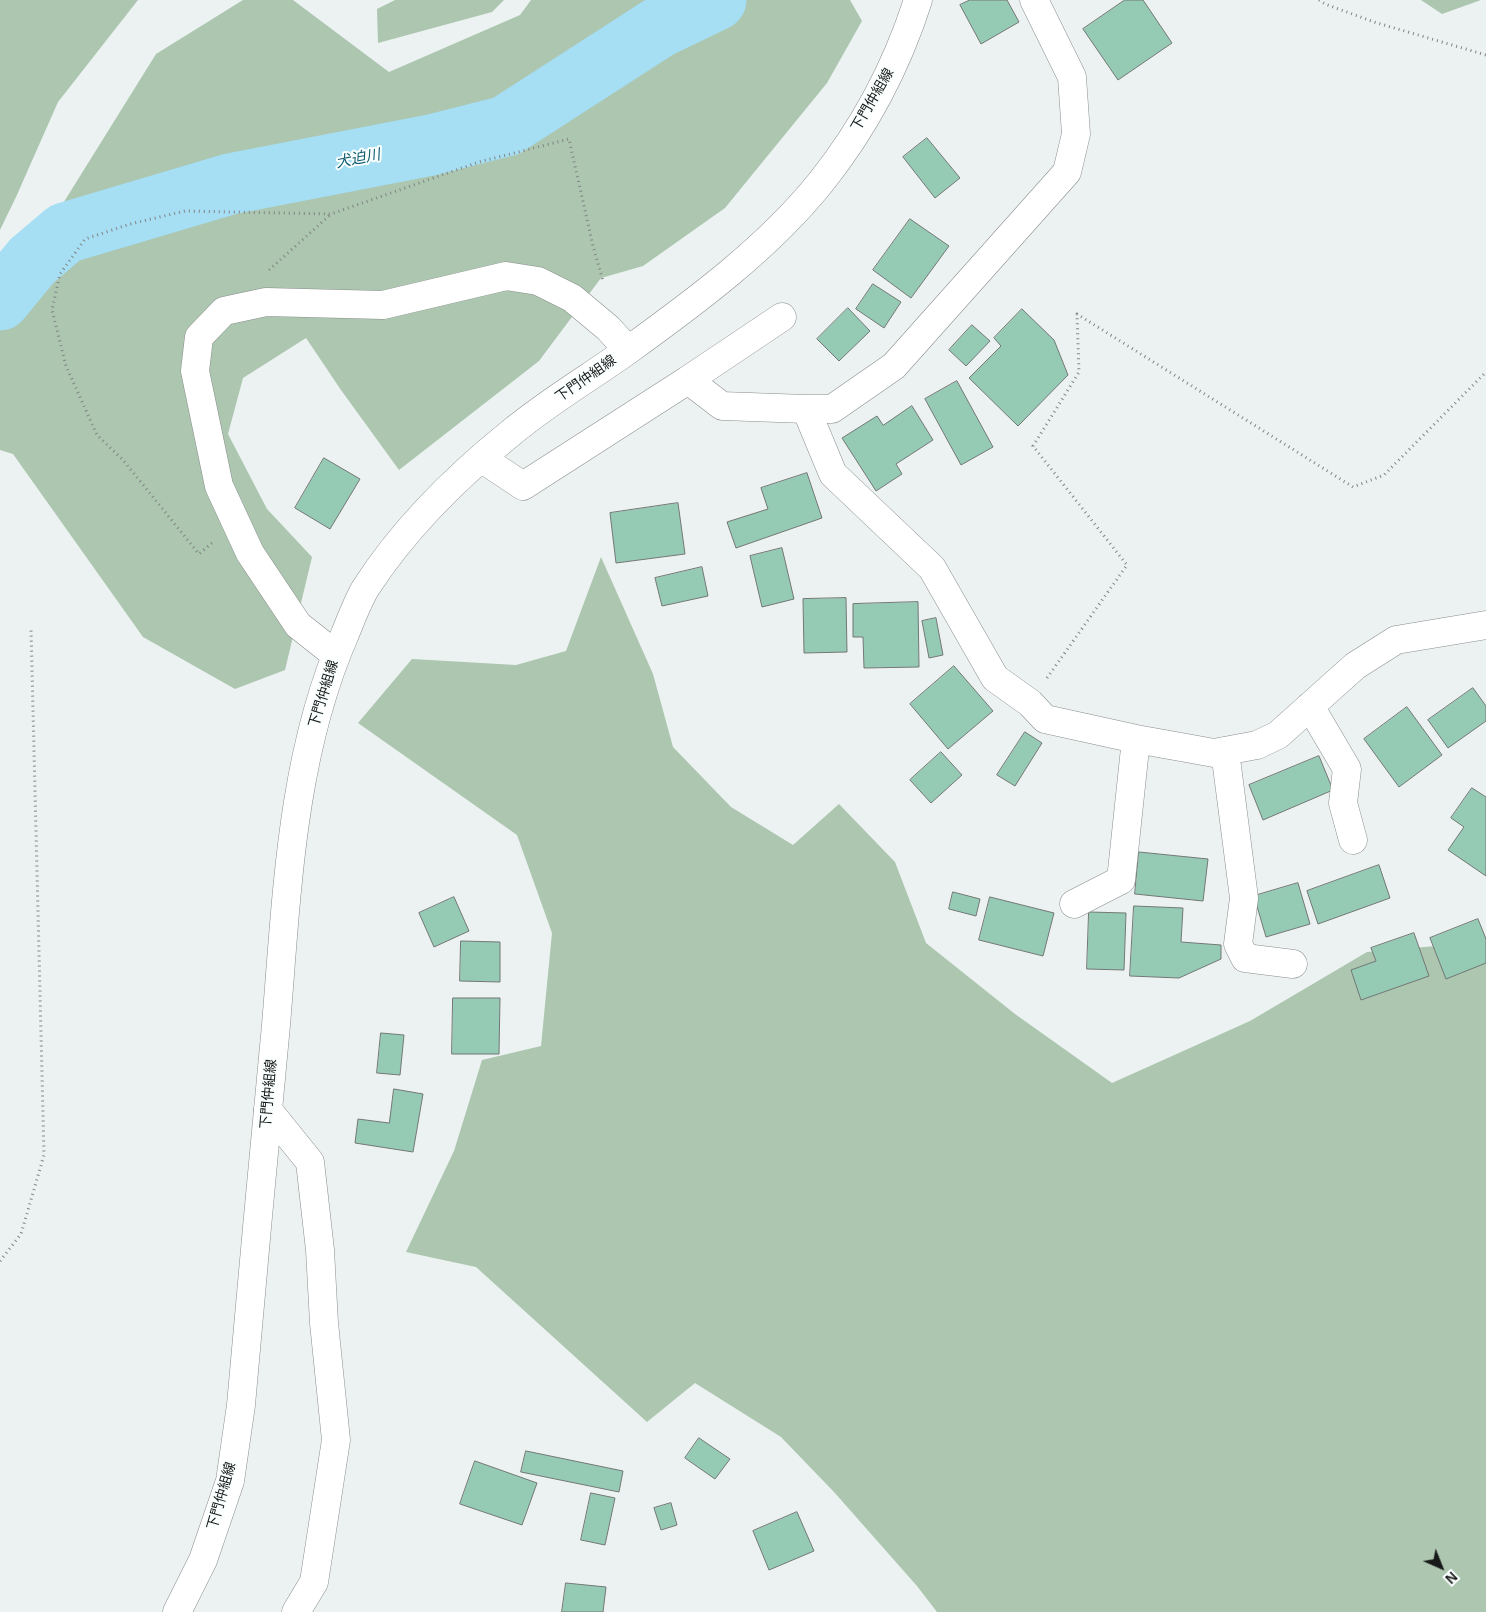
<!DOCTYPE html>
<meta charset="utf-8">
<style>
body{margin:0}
#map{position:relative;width:1486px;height:1612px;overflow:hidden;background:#ecf2f1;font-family:Helvetica,sans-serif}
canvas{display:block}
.north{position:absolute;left:1416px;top:1542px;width:50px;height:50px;-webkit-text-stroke:4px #f9fffe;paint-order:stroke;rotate:136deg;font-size:14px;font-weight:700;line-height:20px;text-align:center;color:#181a19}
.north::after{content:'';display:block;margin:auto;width:18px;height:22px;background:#181a19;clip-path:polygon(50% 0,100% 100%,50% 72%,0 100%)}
</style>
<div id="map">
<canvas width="1486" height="1612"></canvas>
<div class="north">N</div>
</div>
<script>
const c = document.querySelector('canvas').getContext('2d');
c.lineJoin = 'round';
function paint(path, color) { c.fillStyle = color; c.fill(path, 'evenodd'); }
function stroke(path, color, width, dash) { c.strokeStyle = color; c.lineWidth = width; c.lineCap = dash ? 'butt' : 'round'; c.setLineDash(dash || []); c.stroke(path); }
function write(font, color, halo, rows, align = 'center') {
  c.font = font + ' Helvetica,"Noto Sans JP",sans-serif'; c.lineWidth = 4; c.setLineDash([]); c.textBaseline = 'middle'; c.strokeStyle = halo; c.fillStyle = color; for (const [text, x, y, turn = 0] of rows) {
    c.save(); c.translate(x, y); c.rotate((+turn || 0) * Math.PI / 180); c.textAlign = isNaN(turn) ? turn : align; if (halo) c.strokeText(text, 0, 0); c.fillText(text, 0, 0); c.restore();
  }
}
paint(new Path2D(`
 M0 0H138L58 102 16 197 0 230Z
 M243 0H293L389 72 520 15 531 0H850L862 21 827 83 725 208 643 266 601 278 539 361 399 470 341 390 306 338 243 378 228 434 267 509 312 557 285 670 235 689 143 637 13 454 0 450V318L62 205 156 54Z
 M395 0H504L492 12 378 43 377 9Z
 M1421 0H1481L1442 14Z
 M601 557 653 674 673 747 731 807 793 845 839 804 895 862 926 943 1015 1014 1112 1083 1250 1021 1367 952 1459 944 1486 937V1612H937L917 1586 834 1492 781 1437 695 1383 647 1422 476 1267 406 1252 454 1151 482 1060 541 1046 552 933 517 835 358 723 412 659 516 665 566 651Z`), '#acc6b0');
stroke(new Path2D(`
 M0 300 32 261 65 233 230 184 431 145 506 126 658 28 716 0`), '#a6def4', 61);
const building = new Path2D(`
 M970 0H1007L1019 22 981 44 960 5Z
 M1125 0H1143L1172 43 1118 80 1083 29Z
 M927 138 960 178 935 198 903 157Z
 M910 219 949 246 911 298 873 270Z
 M873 284 901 302 884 328 856 309Z
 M848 308 870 331 839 361 817 339Z
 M1022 309 1054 340 1068 375 1018 426 969 378 1001 346 994 338Z
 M972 325 990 341 966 366 949 350Z
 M957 381 993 447 961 465 925 399Z
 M912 406 933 440 896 464 902 474 876 491 842 438 877 416 883 425Z
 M324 458 360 479 330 529 295 508Z
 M807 473 822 518 736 548 727 522 768 509 761 488Z
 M678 503 685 554 616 563 610 513Z
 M782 548 794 599 762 607 750 556Z
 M702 567 708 596 662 606 655 578Z
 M846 598 847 652 804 653 803 599Z
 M918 602 919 667 864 668 863 637H853V604Z
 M936 618 943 655 929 658 922 621Z
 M954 666 993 711 948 749 910 704Z
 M1473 688 1486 706V721L1448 748 1428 720Z
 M1407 707 1442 755 1399 787 1364 739Z
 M1025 732 1042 743 1015 786 997 775Z
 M941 752 962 775 931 803 910 780Z
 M1319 756 1333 790 1263 820 1249 785Z
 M1472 788 1486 797V876L1448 850 1464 827 1451 818Z
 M1139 852 1208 859 1203 901 1135 894Z
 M1379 865 1390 898 1318 924 1307 891Z
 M1298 883 1310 924 1266 937 1254 896Z
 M953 892 980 899 976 916 949 909Z
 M454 897 469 931 434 947 419 913Z
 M990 897 1054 913 1043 956 979 940Z
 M1134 906 1183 908 1181 942 1221 945V959L1179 978 1130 976Z
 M1089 912 1126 913 1124 970 1087 969Z
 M1478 919 1486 939V963L1446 979 1430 938Z
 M1414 933 1429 976 1361 1000 1351 970 1376 961 1371 948Z
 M461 941 500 942V982L460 981Z
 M453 998H500L499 1054H452Z
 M381 1033 404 1035 400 1075 377 1073Z
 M394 1089 423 1094 413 1152 355 1143 358 1119 389 1123Z
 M699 1438 730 1459 715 1479 685 1458Z
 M526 1451 623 1471 619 1492 521 1472Z
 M475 1461 537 1483 522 1525 460 1504Z
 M591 1493 615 1498 605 1545 581 1540Z
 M671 1503 677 1525 661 1530 654 1508Z
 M797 1512 814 1551 769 1570 753 1531Z
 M566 1583 606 1587 603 1612H562Z`);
paint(building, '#95cbb5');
stroke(building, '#737775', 1);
const minor = new Path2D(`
 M688 380 782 317
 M806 409 833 474 932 568 995 678 1030 703 1045 719 1136 739 1214 753 1257 745 1278 735 1355 666 1396 640 1486 625
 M481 458 523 486 688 380 722 406 806 409H832L894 366 1067 172 1076 134 1072 77 1034 0
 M336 655 298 625 250 553 219 486 195 371 199 337 224 311 266 302 383 305 506 276 538 281 572 298 608 328 628 350
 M1310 706 1347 769 1343 803 1353 840
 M1225 751 1244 898 1238 944 1245 958 1293 964
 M1074 904 1121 880 1136 739
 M268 1110 310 1162 320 1250 324 1323 336 1440 314 1582 296 1612`);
const tertiary = new Path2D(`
 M177 1612 203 1560 230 1481 241 1405C252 1278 264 1152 276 1025 287 894 291 757 345 634 351 619 357 603 365 589 404 528 456 477 512 432 548 402 589 378 627 351 695 302 768 248 821 182 864 128 897 66 918 0`);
stroke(minor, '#898e8d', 29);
stroke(tertiary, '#898e8d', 29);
stroke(new Path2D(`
 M1319 0 1325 4 1374 22 1486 55
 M269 270 331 214
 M212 543 199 554 123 460 97 435 66 366 52 310 60 274 85 239 130 224 185 211 331 214 479 162 569 139 593 246 603 281
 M1047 678 1127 565 1033 446 1079 372 1077 314 1353 487 1384 475 1486 372
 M0 1261 21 1234 44 1155 31 628`), '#818584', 3, [1, 4]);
stroke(minor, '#fff', 28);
stroke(tertiary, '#fff', 28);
write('14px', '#181a19', '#f9fffe', [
 ["下門仲組線",873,100,-60],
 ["下門仲組線",586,379,-35],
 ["下門仲組線",324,694,-73],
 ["下門仲組線",269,1094,-85],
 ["下門仲組線",222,1496,-74]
]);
write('italic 15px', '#115a70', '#f9fffe', [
 ["犬迫川",358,159,-11]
]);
</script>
